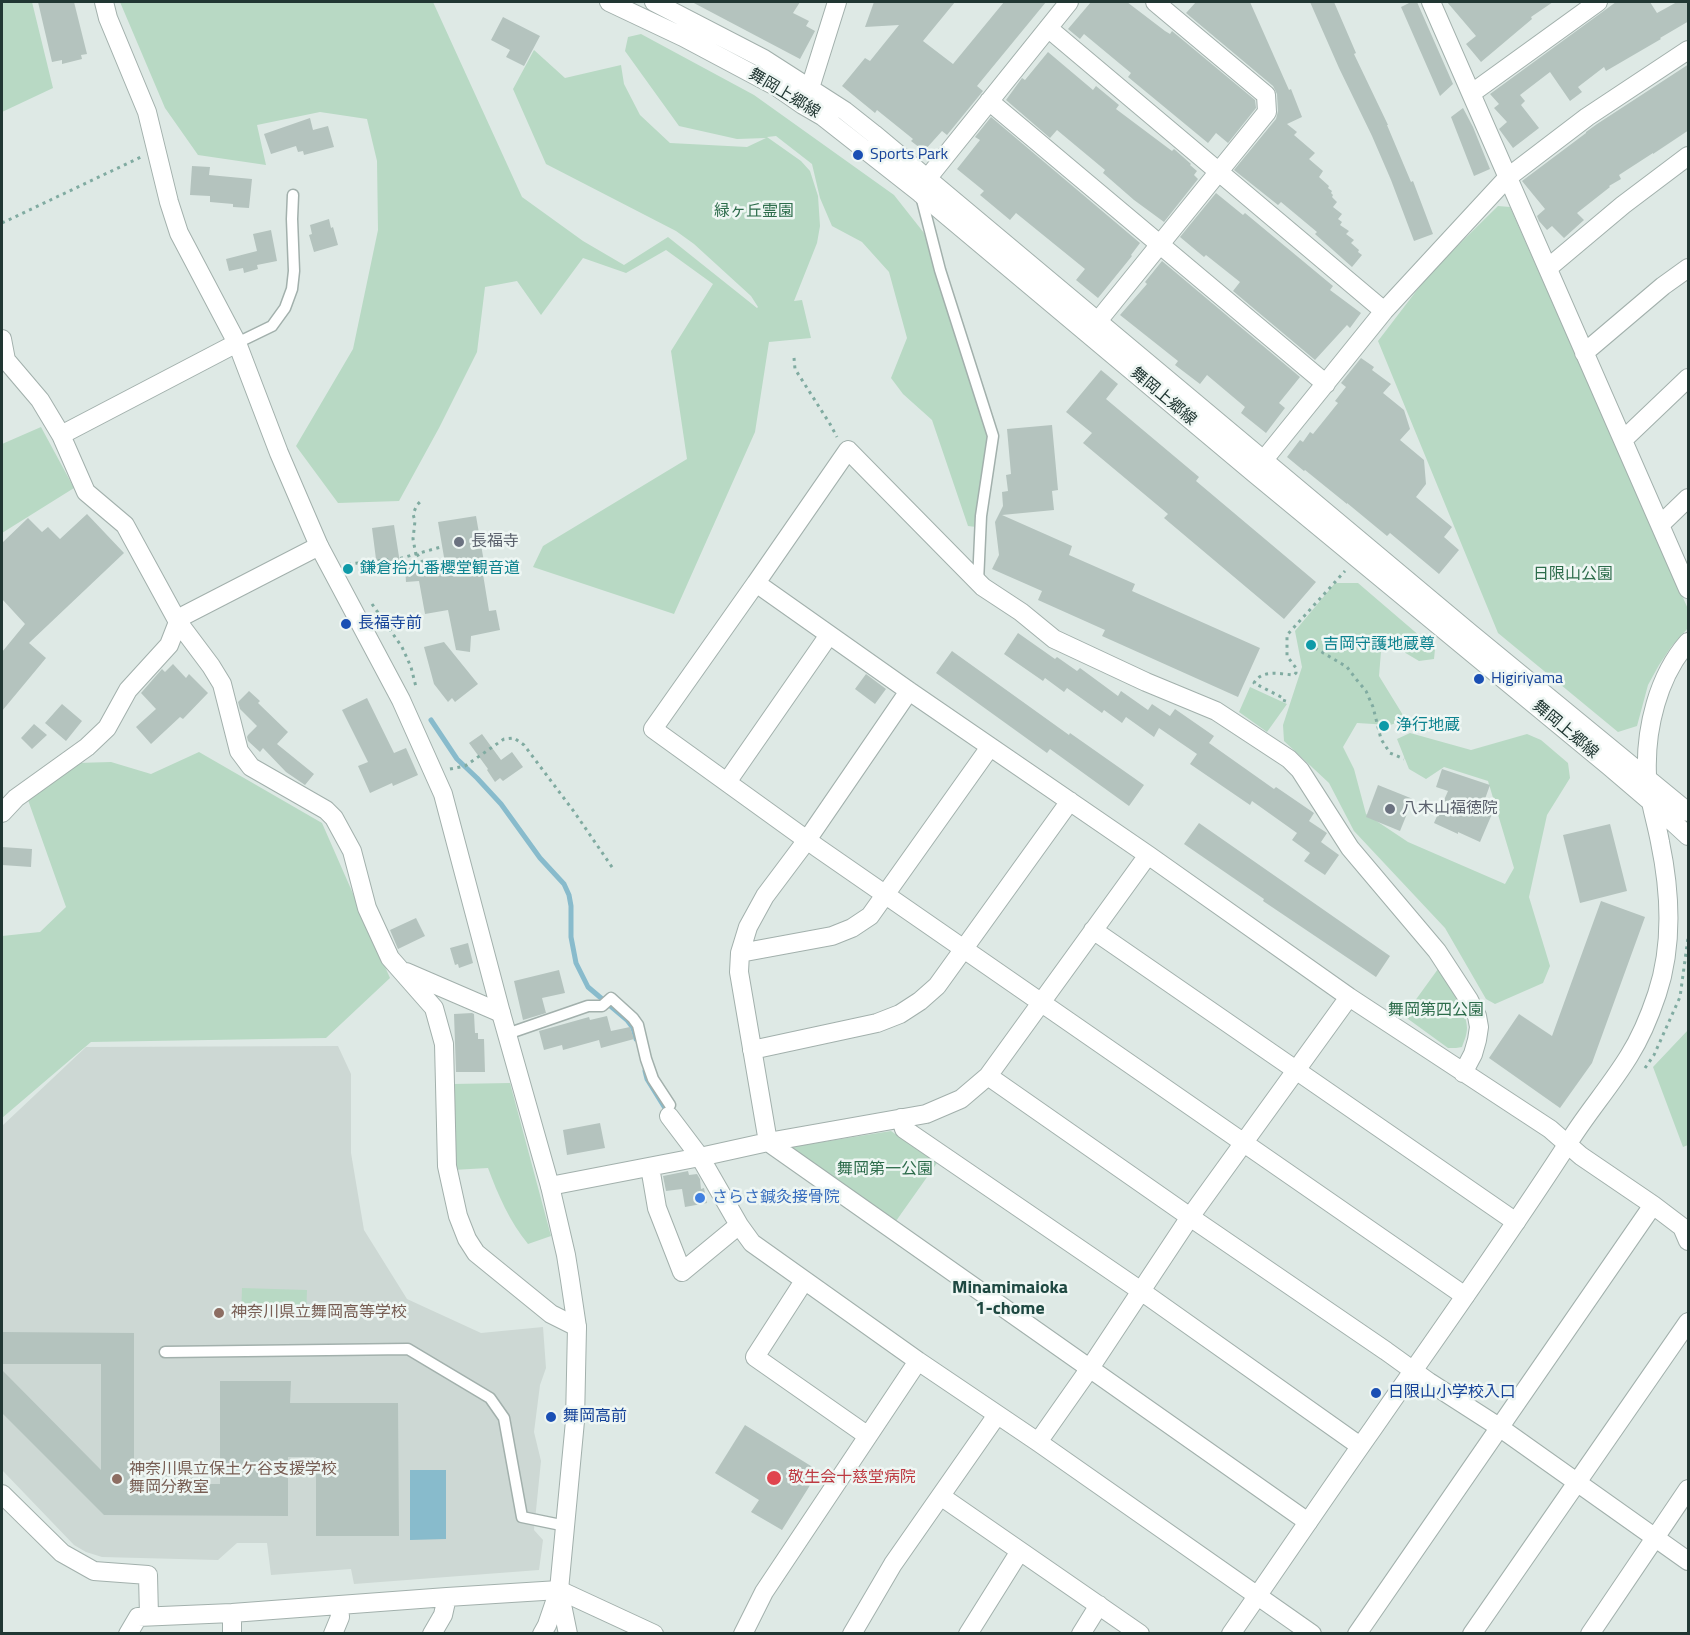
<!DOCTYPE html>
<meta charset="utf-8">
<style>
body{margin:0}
#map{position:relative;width:1690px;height:1635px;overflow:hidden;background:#dee9e5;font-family:"Titillium Web",sans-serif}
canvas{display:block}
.frame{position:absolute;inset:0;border:3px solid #213733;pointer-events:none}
</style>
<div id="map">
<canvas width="1690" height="1635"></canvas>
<div class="frame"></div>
</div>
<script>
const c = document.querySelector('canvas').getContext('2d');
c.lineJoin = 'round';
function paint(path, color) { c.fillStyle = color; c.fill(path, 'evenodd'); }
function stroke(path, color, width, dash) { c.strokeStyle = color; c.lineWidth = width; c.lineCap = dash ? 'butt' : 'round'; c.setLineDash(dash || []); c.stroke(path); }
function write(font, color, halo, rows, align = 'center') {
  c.font = font + ' "Titillium Web","Noto Sans JP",sans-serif'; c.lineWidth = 5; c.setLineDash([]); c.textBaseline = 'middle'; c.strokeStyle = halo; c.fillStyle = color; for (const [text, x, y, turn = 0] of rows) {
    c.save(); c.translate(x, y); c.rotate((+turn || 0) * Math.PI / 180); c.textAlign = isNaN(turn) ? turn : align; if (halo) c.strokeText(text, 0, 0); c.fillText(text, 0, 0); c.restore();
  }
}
paint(new Path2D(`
 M338 1046 351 1074V1153L364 1230 407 1299 481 1333 543 1327 546 1368 540 1385 534 1432 541 1461 534 1530 543 1540 539 1570 354 1584 351 1569 271 1575 267 1543H237L218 1560 102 1557 86 1552 74 1545 2 1470V1126L86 1047Z`), '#cdd8d4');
paint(new Path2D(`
 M2 2H32L53 88 2 112Z
 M120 2H433L522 197 583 241 624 265 668 237 757 308 758 307 751 296 694 244 676 231 546 164 513 89 534 50 565 78 621 65 624 84 640 115 670 143 747 147 766 138 737 139 679 126 625 51 628 37 641 34 754 95 894 195 924 233 990 436 976 527 968 526 932 420 903 394 891 378 907 338 889 272 862 242 832 226 820 198 812 164 776 136 767 137 801 161 810 171 818 196 820 226 817 243 794 301 802 300 811 338 769 342 755 432 674 614 533 567 543 546 687 459 671 351 713 284 666 250 626 273 583 258 541 315 517 281 485 287 477 352 439 428 399 501 338 503 296 446 353 349 378 230 377 161 367 119 320 112 257 125 266 165 198 155 165 108Z
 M1498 206 1510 207 1688 609V628L1671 647 1659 665 1648 685 1637 726 1618 732 1498 633 1378 341 1430 273Z
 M41 427 74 488 2 533V444Z
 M1335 583H1358L1435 649 1434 659 1419 661 1382 639 1379 676 1406 720 1390 725 1357 723 1343 747 1354 769 1366 814 1408 842 1505 884 1514 868 1488 781 1444 767 1426 779 1409 769 1397 739 1410 733 1471 750 1527 734 1541 740 1568 763 1570 778 1547 815 1529 897 1550 966 1543 983 1495 1004 1486 999 1445 928 1354 831 1329 783 1284 741 1283 725 1302 667 1295 631Z
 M1250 687 1287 704 1267 732 1239 712Z
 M199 752 322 823 390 978 326 1038 91 1042 2 1118V936L40 932 66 907 28 800 76 763 111 762 151 774Z
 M1438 969C1448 985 1467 1010 1467 1028 1467 1035 1464 1041 1462 1047L1456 1048H1448L1404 1016Z
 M1688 1030V1145L1683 1147 1653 1067Z
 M510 1083 551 1236 528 1244C510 1222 498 1195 488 1168L453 1170 452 1084Z
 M891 1131 937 1163 896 1221 791 1147Z
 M242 1288 307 1290 306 1319 241 1318Z`), '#b8d9c4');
paint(new Path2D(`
 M410 1470H446V1539L410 1540Z`), '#8bc');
stroke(new Path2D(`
 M431 720 457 759 477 778 501 804 540 858 564 884 569 895 571 906V937L576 963 588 987 627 1020 633 1028 636 1039
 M645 1071 647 1079 668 1113`), '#8bc', 5);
paint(new Path2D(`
 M38 2H74L87 54 81 55 82 59 62 64V60L52 62Z
 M692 2H800L793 13 809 21 806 26 815 31 800 59Z
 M874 2H955L923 41 953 64 1004 2H1046L977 86 983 91 947 135 942 131 924 151 911 141 913 139 877 110 875 113 842 86 865 58 870 61 899 25 865 27Z
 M1091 2H1127L1165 31 1170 34 1172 31 1255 100 1256 108 1228 143 1216 133 1208 143 1128 77 1131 73 1084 34 1080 39 1068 29Z
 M1196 2H1250L1289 90 1291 89 1302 117 1287 124 1297 132 1294 135 1315 153 1309 159 1323 171 1319 177 1329 186 1328 188 1332 191 1331 193 1333 195 1332 197 1337 202 1333 207 1342 214 1338 219 1342 222 1340 225 1349 231 1346 234 1354 240 1351 243 1359 250 1358 252 1362 255 1352 267 1315 234 1317 232 1281 202 1278 205 1234 170 1276 119 1278 111 1277 94 1273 86 1186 13Z
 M1310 2H1334L1356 53 1354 54 1388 125H1387L1411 182 1413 181 1433 234 1414 241 1391 180 1372 136 1339 68Z
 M1411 2H1417L1453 84 1440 96 1401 7Z
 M1447 2H1553L1531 17 1532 19 1481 62 1466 44 1476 36Z
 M1616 2H1650L1657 13 1677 2H1689V21L1660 38 1661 39 1606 71 1604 67 1578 87 1582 92 1570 101 1550 72 1520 95 1525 101 1521 105 1539 128 1513 148 1499 129 1507 122 1494 108 1499 104 1490 94Z
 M503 17 540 36 524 66 506 57 510 50 491 40Z
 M1048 52 1093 90 1096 86 1119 105 1116 109 1172 151 1174 149 1191 164 1190 165 1197 171 1194 175 1198 179 1164 222 1134 200 1103 173 1105 170 1057 130 1050 138 1006 100 1022 78 1025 80Z
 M1689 64V130L1653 154V153L1619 175 1621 179 1609 186 1610 187 1577 213 1584 220 1564 238 1552 226 1547 230 1539 221 1537 216 1545 209 1522 181 1586 133V132L1597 124Z
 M1463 108 1473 127 1490 169 1474 176 1451 117Z
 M991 117 1140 243 1131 255 1132 256 1098 298 1076 280 1085 269 1016 213 1010 220 980 195 984 191 957 169 980 140 975 137Z
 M310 118 313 130 328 126 334 147 304 155 303 151 298 152 296 146 271 154 264 134Z
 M192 166 210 167 209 175 252 179 249 208 233 207V204L210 202V196L190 195Z
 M1216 193 1243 215 1245 213 1333 286 1330 290 1361 313 1350 328 1347 325 1315 360 1233 291 1240 282 1206 255 1204 257 1180 237Z
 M329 219 331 228 333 227 338 245 314 252 309 235 312 234 310 225Z
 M271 230 277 261 257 265 258 269 244 273 243 268 229 271 226 259 257 251 253 234Z
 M1162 261 1300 377 1279 403 1285 408 1266 433 1241 413 1245 407 1207 375 1200 384 1175 365 1178 361 1120 315 1147 284 1145 282Z
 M1361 358 1374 367 1372 370 1391 384 1383 393 1404 410 1410 429 1400 440 1424 460 1426 484 1416 497 1452 527 1444 537 1459 550 1439 574 1390 533 1387 536 1347 503V504L1305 470 1304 471 1287 457 1300 440 1303 442 1310 432 1313 434 1338 403 1335 401 1346 387 1341 383Z
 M1101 370 1118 384 1106 399 1199 477 1196 481 1316 582 1284 619 1164 518 1168 514 1083 443 1092 433 1066 412Z
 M1052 425 1058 490 1052 491 1054 510 1002 515 1072 546 1069 555 1135 584 1132 591 1260 648 1238 697 1102 636 1105 630 1038 600 1042 591 992 569 999 555 995 522 1003 506 1002 492 1008 491 1006 475 1011 474 1007 429Z
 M87 514 124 553 29 643 46 658 2 711V652L25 624 2 599V543L28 518 42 532 48 527 60 539Z
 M476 516 484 562H481L489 611 496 610 500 630 471 636 470 652 456 650 448 610 425 614 419 581 406 582 405 567 445 563 438 522Z
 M394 525 400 563 377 567 372 528Z
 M1018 633 1055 659 1057 657 1077 671 1080 668 1118 696 1121 691 1148 710 1152 704 1170 716 1175 709 1214 736 1209 743 1274 789 1276 787 1314 813 1309 821 1327 833 1321 842 1339 855 1325 875 1304 861 1310 853 1292 840 1297 833 1252 801 1250 805 1190 764 1197 754 1159 728 1154 737 1126 717 1122 723 1104 710 1102 713 1067 688 1064 692 1045 678 1043 681 1004 654Z
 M444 642 478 684 455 702 452 698 448 702 434 684 424 647Z
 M952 651 1069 735 1070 733 1144 785 1129 806 1050 749 1047 753 936 673Z
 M173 664 186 678 189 674 208 693 183 719 180 717 151 744 136 727 156 709 141 693 162 669 165 672Z
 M866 674 886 689 875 704 855 689Z
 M249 691 260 701 258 703 288 732 277 744 314 774 305 785 286 772 263 748 260 752 248 741 247 737 248 735 257 726 240 709 238 702Z
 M367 698 394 753 406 748 418 775 393 786 392 783 370 793 358 766 368 762 342 710Z
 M62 704 82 721 66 741 45 723Z
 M34 724 47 735 32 749 21 738Z
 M482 734 501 760 512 752 523 767 503 781 500 778 495 782 487 770 488 769 469 743Z
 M1442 769 1490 785 1481 810 1492 814 1480 842 1458 832V834L1434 823 1448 791 1436 787Z
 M1378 785 1413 799 1400 831 1366 817Z
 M1199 823 1390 956 1376 977 1263 901 1264 899 1184 844Z
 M1610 824 1627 891 1580 903 1563 835Z
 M2 847 32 849 31 867 2 865Z
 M1601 901 1645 917 1592 1063 1560 1108 1489 1058 1519 1014 1552 1036Z
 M416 918 425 936 398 949 390 930Z
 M468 943 473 963 459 968 458 964 455 965 450 948Z
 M559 970 565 993 542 998 546 1013 523 1020 514 981Z
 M472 1013 474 1014 475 1033H478V1039H484L485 1072H456L454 1014Z
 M607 1016 611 1031 630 1027 634 1039 601 1048 599 1040 563 1050 562 1045 544 1050 539 1031 589 1017 590 1020Z
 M600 1123 605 1148 567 1155 563 1130Z
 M688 1171 689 1175 697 1174 700 1179 701 1189 704 1188 707 1203 685 1207 682 1189 666 1191 663 1176Z
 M2 1332 134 1333V1484H220V1381H291L290 1403H398L399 1536H316V1457H288V1516L104 1515 2 1413V1370L101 1470V1364H2Z
 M745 1425 819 1471 782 1530 751 1512 759 1500 715 1473Z`), '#b4c3be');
const service = new Path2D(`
 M921 196 940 270 993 436 981 516 978 582
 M237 343 272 326 285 308 292 289 294 271 292 219 293 195
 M507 1034 588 1006H602L611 998 633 1018 638 1025 646 1059 653 1079 670 1105
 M165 1352 408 1349 490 1398 504 1418 522 1517 566 1526`);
const minor = new Path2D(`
 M1431 2 1688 589
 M1048 28 1384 311
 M1472 93 1598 2
 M989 101 1326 384
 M918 190 1069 2
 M1548 268 1623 205 1688 156
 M1089 332 1267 112 1266 95 1155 2
 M2 339 6 360 40 400 61 435 86 492 125 525 178 622 211 666 222 684 239 751 251 767 326 810 334 818 352 851 367 908 390 958 434 1008 444 1044 447 1166 458 1216 467 1239 476 1253 551 1314 577 1327
 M1584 353 1663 286 1688 268
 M61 435 237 343
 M1623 440 1688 378
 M1254 472 1384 311 1507 178 1587 117 1688 50
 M1660 525 1688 498
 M756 583 848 450 983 587 1021 612 1054 639 1146 682 1216 711 1289 759 1300 770 1350 848 1437 951 1469 1000 1477 1016 1479 1027 1477 1040 1473 1054 1463 1073
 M909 691 807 840 765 896 748 927 740 953 739 972 768 1142 1308 1522
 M727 782 829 635
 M2 813 16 798 87 747 107 728 128 690 169 645 178 622 185 615 319 546
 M1093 930 1516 1222
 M740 953 832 936 852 928 870 916 990 747
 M406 972 501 1013
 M752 1050 877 1023 900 1014 920 1001 937 986 1070 801
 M988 1076 1190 1217 1386 1351 1429 1382 1499 1427 1688 1561
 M669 1116 700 1157 739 1225 752 1243 918 1361 1038 1442 1312 1634
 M901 1118 904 1129 1141 1291 1360 1446
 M650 1167 657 1208 682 1272 739 1225
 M550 1186 700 1157 768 1142 926 1114 961 1099 988 1076 1148 855
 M804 1281 755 1357 868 1436
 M1465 1296 818 848 653 729 756 583 909 691 1148 855 1349 997 1550 1129 1581 1156 1653 1205 1682 1227 1688 1241
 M1038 1442 1090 1368 1190 1217 1349 997
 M2 1494 62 1553 94 1571 148 1575 149 1616
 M942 1497 1140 1634
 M232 1613V1634
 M128 1634 138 1617 232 1613 447 1597 559 1590 654 1634
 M333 1634 340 1617 339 1606
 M432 1634 443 1615 447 1597
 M743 1634 764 1592 918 1361
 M852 1634 893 1564 997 1415
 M968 1634 1020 1551
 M1081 1634 1099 1605
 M1357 1634 1653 1205
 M1472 1634 1688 1322
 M1590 1634 1688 1489`);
const tertiary = new Path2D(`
 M104 2 108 18 147 112 169 202 179 233 237 343 279 453 319 546 401 700 443 794 501 1013 550 1186 566 1255 570 1280 577 1327 575 1421 559 1590 568 1634
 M609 2 683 37 777 87 803 105 822 116 920 193 1254 473 1609 766 1651 802 1688 836
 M654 2 764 59 845 111 874 134 1470 633 1688 812
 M806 98 810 88 837 2
 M542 1634 547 1625 559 1590
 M1231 1634C1279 1565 1326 1495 1374 1427 1439 1333 1505 1241 1567 1145 1586 1114 1610 1087 1629 1056 1641 1037 1650 1015 1657 994 1673 946 1670 890 1660 842 1656 820 1648 797 1647 775 1645 729 1658 676 1688 642`);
stroke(service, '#a2b0ac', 13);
stroke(minor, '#a2b0ac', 20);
stroke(tertiary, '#a2b0ac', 20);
stroke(new Path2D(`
 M2 223 141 157
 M794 358 795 369 830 424 837 437
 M417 554 425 566 436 574
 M416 555 413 539 415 521 413 514 417 505 423 499
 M348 564 398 559 441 547
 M372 604 402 647 411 667 416 687
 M1315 648 1347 667 1356 679 1366 691 1373 707 1381 739 1390 753 1404 759
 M1284 702 1285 699 1254 683C1262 669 1280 674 1294 675L1296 673V668L1287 656V635L1345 571
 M450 769 465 766 504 739 514 738 524 745 575 813 614 870
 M1645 1068 1654 1055 1680 997 1688 938`), '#80aba1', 3, [3, 4.5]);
stroke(service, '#fff', 10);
stroke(minor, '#fff', 18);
stroke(tertiary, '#fff', 18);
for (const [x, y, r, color] of [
 [858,155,6,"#1a4fb4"],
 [459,542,6,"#6b7280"],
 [348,569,6,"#0f9aa8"],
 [346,624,6,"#1a4fb4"],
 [1311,645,6,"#0f9aa8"],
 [1479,679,6,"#1a4fb4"],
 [1384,726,6,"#0f9aa8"],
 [1390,809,6,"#6b7280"],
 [700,1198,6,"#3f7fe0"],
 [219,1313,6,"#8d6e63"],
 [1376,1393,6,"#1a4fb4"],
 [551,1417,6,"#1a4fb4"],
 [774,1478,8,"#e0444e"],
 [117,1479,6,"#8d6e63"]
]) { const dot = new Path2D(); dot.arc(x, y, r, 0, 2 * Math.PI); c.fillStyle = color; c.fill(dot); stroke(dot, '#eef6f3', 2); }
write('16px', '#213733', '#eef6f3', [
 ["舞岡上郷線",784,94,31],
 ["舞岡上郷線",1163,397,40],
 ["舞岡上郷線",1565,730,40]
]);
write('16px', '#164399', '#eef6f3', [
 ["Sports Park",870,155],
 ["長福寺前",358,624],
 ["Higiriyama",1491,679],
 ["日限山小学校入口",1388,1393],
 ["舞岡高前",563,1417]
], 'left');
write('16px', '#2d6c4b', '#eef6f3', [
 ["緑ヶ丘霊園",754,212],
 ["日限山公園",1573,575],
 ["舞岡第四公園",1436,1011],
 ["舞岡第一公園",885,1170]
]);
write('16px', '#5b616d', '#eef6f3', [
 ["長福寺",471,542],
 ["八木山福徳院",1402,809]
], 'left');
write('16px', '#0d838f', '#eef6f3', [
 ["鎌倉拾九番櫻堂観音道",360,569],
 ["吉岡守護地蔵尊",1323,645],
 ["浄行地蔵",1396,726]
], 'left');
write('16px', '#366cbe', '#eef6f3', [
 ["さらさ鍼灸接骨院",712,1198]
], 'left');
write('16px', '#785e54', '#eef6f3', [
 ["神奈川県立舞岡高等学校",231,1313],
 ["神奈川県立保土ケ谷支援学校",129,1470],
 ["舞岡分教室",129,1488]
], 'left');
write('16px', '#be3a42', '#eef6f3', [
 ["敬生会十慈堂病院",788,1478]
], 'left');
write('bold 18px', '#1e4841', '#eef6f3', [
 ["Minamimaioka",1010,1289],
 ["1-chome",1010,1310]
]);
</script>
